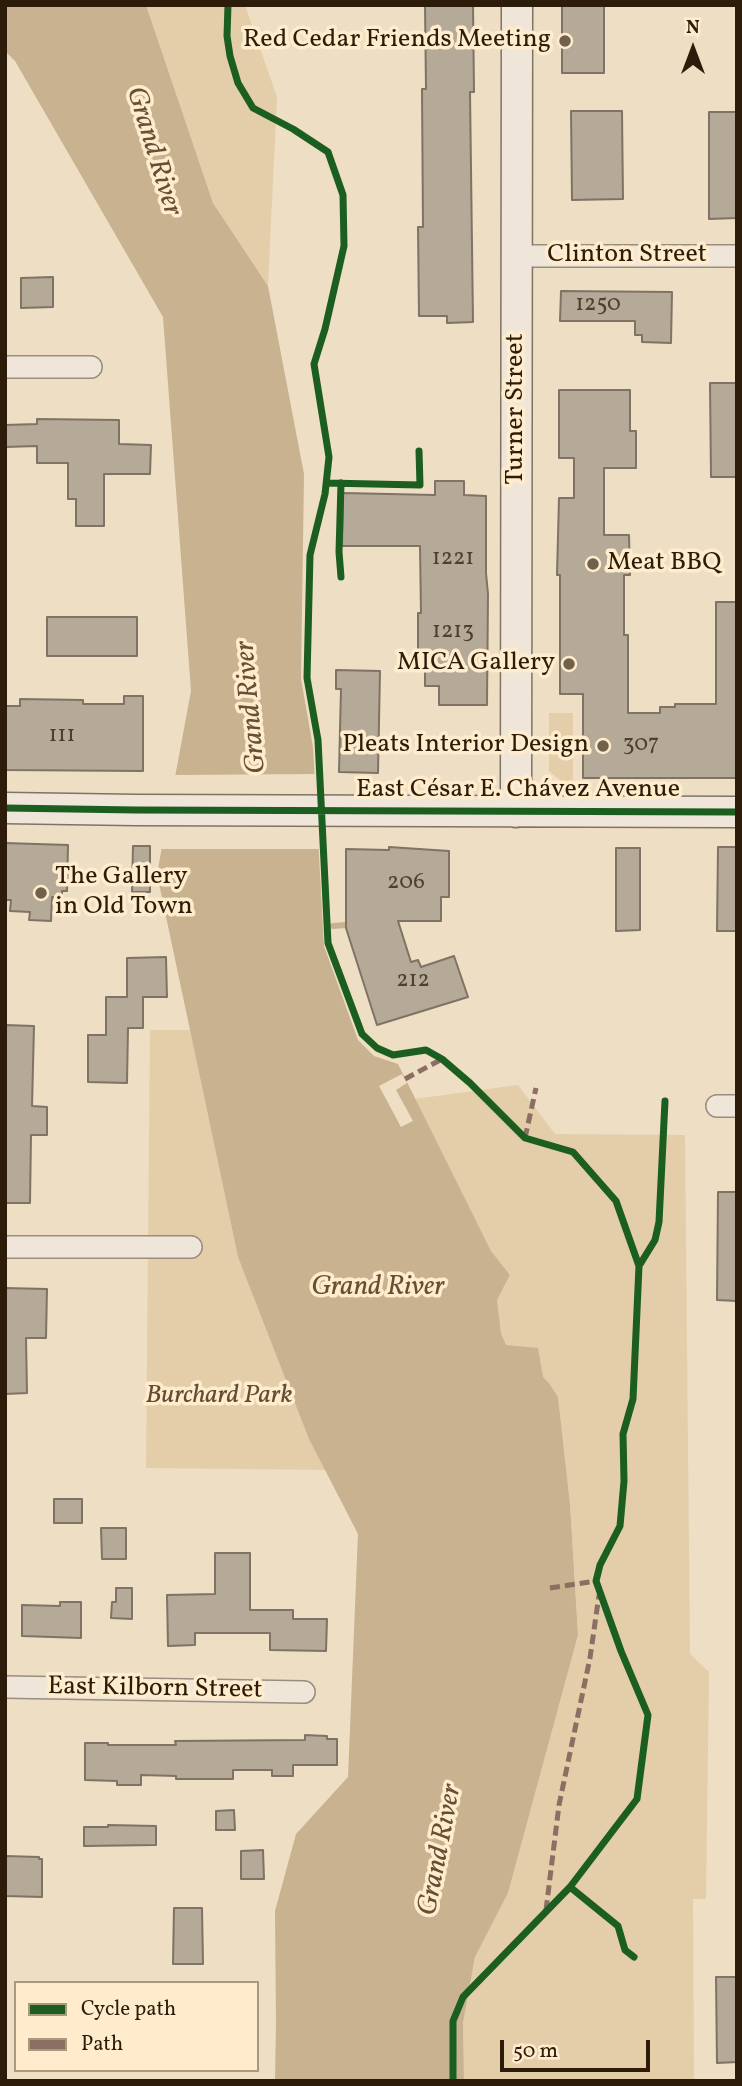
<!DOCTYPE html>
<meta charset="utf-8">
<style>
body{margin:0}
#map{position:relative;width:742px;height:2086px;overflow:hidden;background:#eedec4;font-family:Vollkorn,serif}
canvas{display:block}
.frame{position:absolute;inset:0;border:7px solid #2d1c0a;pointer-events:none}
.legend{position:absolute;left:14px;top:1981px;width:245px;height:91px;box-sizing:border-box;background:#ffeccd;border:2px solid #ab997f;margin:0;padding:9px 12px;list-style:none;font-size:21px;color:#2d1c0a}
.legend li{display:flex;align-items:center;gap:14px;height:35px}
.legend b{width:35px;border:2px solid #ab997f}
.north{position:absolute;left:658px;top:14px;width:70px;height:70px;-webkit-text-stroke:5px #ffeccd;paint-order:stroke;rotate:0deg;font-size:19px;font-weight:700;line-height:28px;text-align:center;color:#2d1c0a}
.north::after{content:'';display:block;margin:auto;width:24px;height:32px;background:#2d1c0a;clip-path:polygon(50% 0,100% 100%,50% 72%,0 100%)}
.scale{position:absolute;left:500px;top:2040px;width:150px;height:32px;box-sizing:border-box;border:4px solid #2d1c0a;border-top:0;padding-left:9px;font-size:21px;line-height:24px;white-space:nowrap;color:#2d1c0a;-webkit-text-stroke:5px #ffeccd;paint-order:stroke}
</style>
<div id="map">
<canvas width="742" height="2086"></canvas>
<div class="frame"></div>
<ul class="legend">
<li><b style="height:9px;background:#1b5e20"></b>Cycle path</li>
<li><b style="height:9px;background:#8d6e63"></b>Path</li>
</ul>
<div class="north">N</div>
<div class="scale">50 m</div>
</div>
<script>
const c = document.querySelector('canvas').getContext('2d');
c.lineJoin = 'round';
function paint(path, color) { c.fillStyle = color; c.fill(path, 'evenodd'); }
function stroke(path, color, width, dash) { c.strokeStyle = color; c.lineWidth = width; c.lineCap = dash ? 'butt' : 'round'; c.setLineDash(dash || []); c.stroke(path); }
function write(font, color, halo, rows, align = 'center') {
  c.font = font + ' Vollkorn,serif'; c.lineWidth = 7; c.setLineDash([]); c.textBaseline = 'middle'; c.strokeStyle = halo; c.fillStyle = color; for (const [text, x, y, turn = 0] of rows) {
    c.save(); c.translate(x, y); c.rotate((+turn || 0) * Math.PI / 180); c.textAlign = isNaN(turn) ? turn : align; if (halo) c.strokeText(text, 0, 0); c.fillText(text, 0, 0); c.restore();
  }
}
paint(new Path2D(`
 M146 5H245L277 97 268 286 213 203Z
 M549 713H573V784L562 782 549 771Z
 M150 1030H190L238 1257 327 1470 146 1468Z
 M518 1085 555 1134 685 1135 690 1654 709 1672 706 1899H693L694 2081H464L463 2023 475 1957 508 1893 578 1635 570 1504 558 1397 549 1383 506 1345 501 1333 497 1300 510 1275 491 1251 414 1099Z`), '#e4ceaa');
paint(new Path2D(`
 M5 5H146L213 203 268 286 304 474 301 679 313 747 324 946 358 1040 374 1056 398 1064 491 1251 510 1275 497 1300 501 1333 506 1345 538 1348 543 1377 549 1383 558 1397 570 1504 578 1635 508 1893 475 1957 463 2023 464 2081H275L276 2024 275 1911 296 1834 348 1777 358 1534 309 1439 238 1257 157 874 191 691 163 317 15 61 5 51Z`), '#c8b290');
paint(new Path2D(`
 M318 774 322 849H158L172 775Z
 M402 1074 407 1083 396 1090 413 1121 401 1127 379 1086Z`), '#eedec4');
stroke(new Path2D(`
 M333 926 346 925`), '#c8b290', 6);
const building = new Path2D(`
 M425 5H473L474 92H470L473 322 447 323V316H419L418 227H423L422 89H426Z
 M562 5H604V73H562Z
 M571 111H622L623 199 572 200Z
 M709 112H737V218L709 219Z
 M53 277V307L21 308V278Z
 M561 291 672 292 671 343 642 342V335H635V321H560Z
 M710 383H737V477H711Z
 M559 390H630V431H636V468H604V535H629L630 575H624V635H628V713H660V707H675V704H716V602H737V778H583V694H560V575H557L559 498H574V458H559Z
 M37 419 119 420V444L151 445 150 474H104V526H76V499H68V463H37V446L5 447V425L37 424Z
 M435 481H464V495L486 496V573L488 594 487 705H439V686H425V652H418V613H421L420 546H342L343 493 435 495Z
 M47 617H137V656H47Z
 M336 670 380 671 378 773 339 772 341 689H336Z
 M124 696H143V771L5 770V706H20V699L83 700V704H124Z
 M5 843 68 845 67 891H62V898L52 897 51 921 29 920 30 912 10 911 11 900H5Z
 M133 846H150V892H132Z
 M389 847 449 851V897H441V921H398L411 962 418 960 421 967 454 956 468 997 377 1025 346 928V849L389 850Z
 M718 847H737V931H717Z
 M616 848H640V930L616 931Z
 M166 957 167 997H143V1028H128L127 1083 88 1082V1035H106V997H127V958Z
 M5 1025 34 1026 32 1106 47 1107V1135H31L30 1203H5Z
 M718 1192H737V1301L717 1300Z
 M5 1288 47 1289 46 1338H26L27 1393 5 1394Z
 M54 1499H82V1523H54Z
 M101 1528H126V1559H102Z
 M215 1553H250V1610H293V1619H327L326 1651 270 1650V1633H195V1645L168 1646 167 1595 215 1594Z
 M116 1588H132V1619L111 1618 112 1602H116Z
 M60 1602H81V1638L22 1636V1605L60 1606Z
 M305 1735 327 1736V1739H337V1765H293V1776H272V1770H233V1779H176V1776L141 1775V1785H117V1781L85 1780V1743H108V1745H176L175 1741 305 1740Z
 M234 1810 235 1830H216V1811Z
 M108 1825 156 1826V1845L84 1846V1827H108Z
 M263 1850 264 1879H241V1851Z
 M5 1856 39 1857V1859H42V1897L5 1896Z
 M174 1908H202L203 1964H173Z
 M716 1977H737V2062L717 2063Z`);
paint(building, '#b5aa98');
stroke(building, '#7e7364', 2);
const street = new Path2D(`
 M516 256H737
 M5 367H91
 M717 1106H737
 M5 1247H191
 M5 1687 304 1692`);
const secondary = new Path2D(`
 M5 808 136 810 737 812
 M516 812 517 5`);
stroke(street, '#998e7d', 24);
stroke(secondary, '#7e7364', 33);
stroke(street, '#efe6d9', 21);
stroke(secondary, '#efe6d9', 30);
stroke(new Path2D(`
 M405 1079 442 1059
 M525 1138 536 1088
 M550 1588 596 1581
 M546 1910 559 1805 590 1658 599 1595`), '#8d6e63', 5, [10, 5]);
stroke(new Path2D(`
 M228 5 227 36 230 56 238 83 253 108 293 129 328 152 343 195 344 246 325 329 314 364 329 457 325 494 310 555 307 678 318 740 328 943 362 1034 377 1048 393 1055 426 1050 442 1059 470 1083 525 1138 573 1152 616 1201 639 1266 633 1399 623 1434 624 1481 620 1526 600 1565 596 1581 621 1651 648 1715 637 1799 570 1887 463 1997 453 2021V2081
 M327 483 420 485 419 451
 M341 483 339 552 341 577
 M5 808 136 810 737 812
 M639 1266 655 1240 659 1222 665 1101
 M570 1887 618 1926 625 1950 634 1957`), '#1b5e20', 7);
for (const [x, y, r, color] of [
 [565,41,7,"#71604b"],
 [593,564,7,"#71604b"],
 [569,664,7,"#71604b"],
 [603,746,7,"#71604b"],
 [41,893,7,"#71604b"]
]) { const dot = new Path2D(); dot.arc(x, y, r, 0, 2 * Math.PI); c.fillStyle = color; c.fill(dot); stroke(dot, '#ffeccd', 2.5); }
write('23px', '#4f402e', null, [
 ["1250",598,306],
 ["1221",453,560],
 ["1213",453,633],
 ["111",62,737],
 ["307",641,746],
 ["206",406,884],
 ["212",413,982]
]);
write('26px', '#2d1c0a', '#ffeccd', [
 ["Red Cedar Friends Meeting",551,41],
 ["Meat BBQ",607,564,"left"],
 ["MICA Gallery",555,664],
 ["Pleats Interior Design",589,746],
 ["The Gallery",55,878,"left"],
 ["in Old Town",55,908,"left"]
], 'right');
write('26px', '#2d1c0a', '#ffeccd', [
 ["Clinton Street",627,256],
 ["Turner Street",517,409,-90],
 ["East César E. Chávez Avenue",518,791],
 ["East Kilborn Street",155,1690,1]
]);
write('italic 26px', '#614d34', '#ffeccd', [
 ["Burchard Park",219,1397]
]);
write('italic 28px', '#655036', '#ffeccd', [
 ["Grand River",152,152,73],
 ["Grand River",253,707,-95],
 ["Grand River",378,1289],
 ["Grand River",442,1850,-79]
]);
</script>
